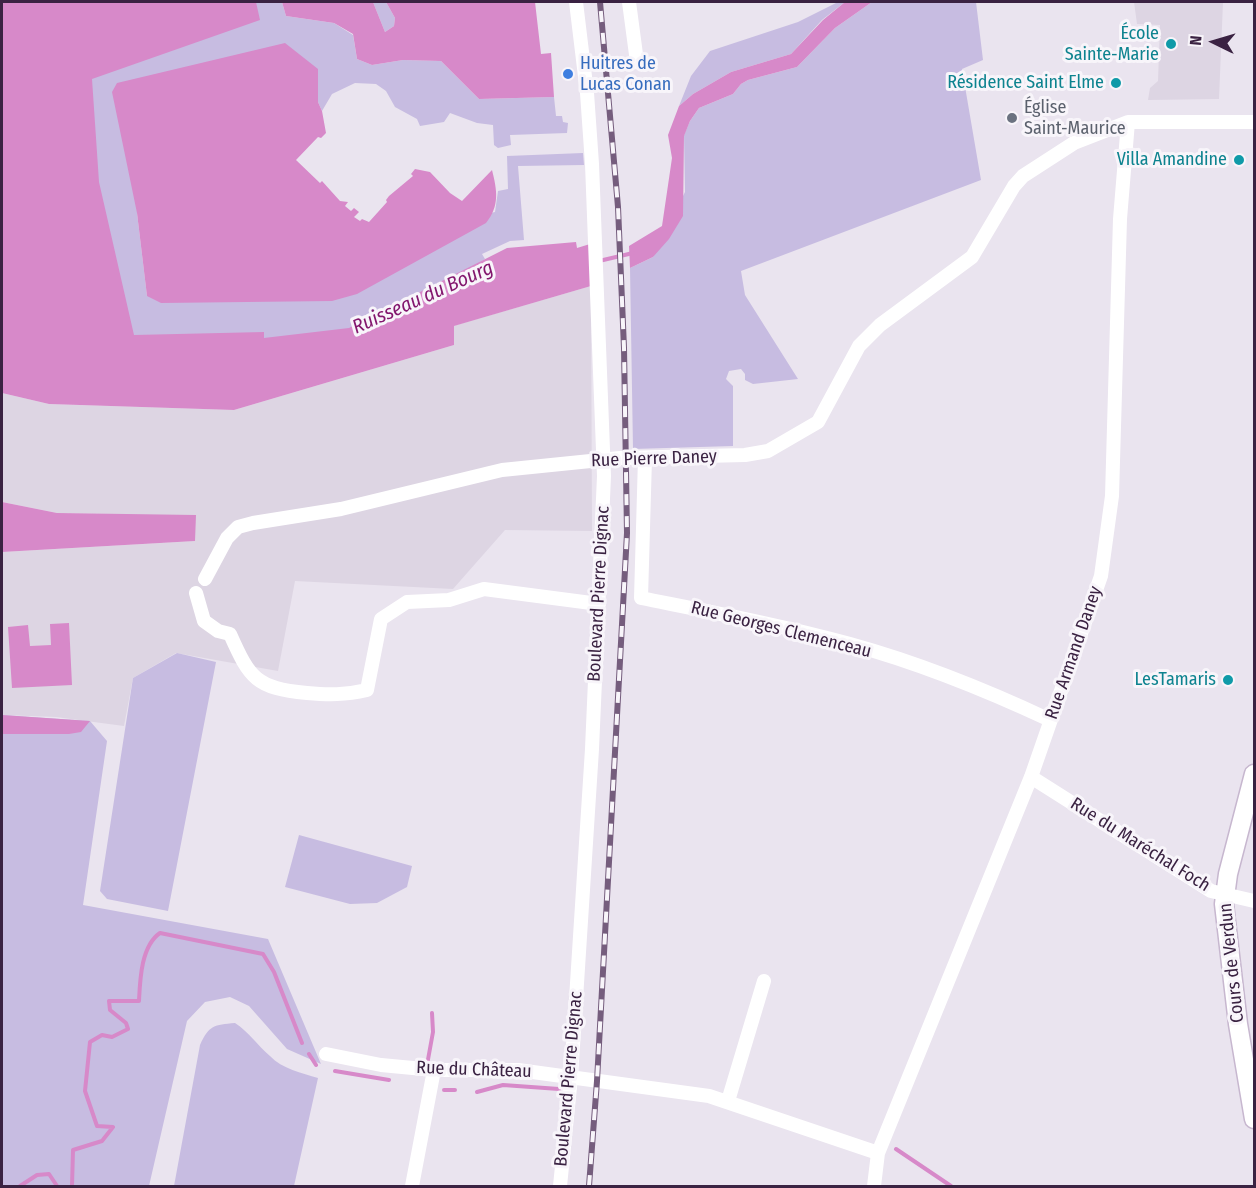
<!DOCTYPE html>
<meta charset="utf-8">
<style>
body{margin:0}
#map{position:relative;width:1256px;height:1188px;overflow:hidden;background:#eae4ef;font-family:"Fira Sans Condensed",sans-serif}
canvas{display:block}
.frame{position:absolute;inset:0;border:3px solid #3a2242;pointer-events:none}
.north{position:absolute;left:1184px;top:12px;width:60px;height:60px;-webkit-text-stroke:4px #f8f5fa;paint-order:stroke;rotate:275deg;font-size:16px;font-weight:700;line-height:24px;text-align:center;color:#3a2242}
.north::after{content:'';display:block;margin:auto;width:21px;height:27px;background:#3a2242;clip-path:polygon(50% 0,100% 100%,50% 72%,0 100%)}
</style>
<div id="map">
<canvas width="1256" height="1188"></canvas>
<div class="frame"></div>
<div class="north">N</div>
</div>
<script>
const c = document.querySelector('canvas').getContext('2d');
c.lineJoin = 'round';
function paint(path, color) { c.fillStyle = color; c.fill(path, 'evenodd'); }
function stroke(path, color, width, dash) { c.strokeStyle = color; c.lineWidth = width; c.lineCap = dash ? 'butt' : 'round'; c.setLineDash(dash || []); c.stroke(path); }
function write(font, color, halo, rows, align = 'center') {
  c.font = font + ' "Fira Sans Condensed",sans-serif'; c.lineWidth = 6; c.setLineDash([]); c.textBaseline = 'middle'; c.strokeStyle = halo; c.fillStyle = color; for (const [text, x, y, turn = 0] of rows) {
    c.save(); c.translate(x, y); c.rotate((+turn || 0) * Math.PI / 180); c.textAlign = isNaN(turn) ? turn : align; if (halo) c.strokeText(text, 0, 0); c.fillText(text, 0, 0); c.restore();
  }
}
paint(new Path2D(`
 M1049 2H1223L1219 99 1148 100 1150 88 1158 81 1160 25 1137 24 1134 2Z
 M591 286 592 531 505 530 453 589 295 581 278 671 176 653 133 678 124 726 56 717 2 715V552L195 541 108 514 57 513 2 502V393L49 404 234 410 454 345 453 326Z`), '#ddd5e3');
paint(new Path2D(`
 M2 2H282L286 16 334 23 353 35 357 59 372 65 403 60 441 61 479 99 554 97 556 116H562L563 122 568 123 567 133 510 135 511 145 498 148 494 145 493 125 477 123 450 113 444 122 420 126 417 119 395 107 386 91 376 84 355 83 332 94 322 111 318 102 317 69 137 213 147 296 495 212 498 191 508 189 507 156 583 153 584 165 518 166 524 240 510 241 482 254 485 259 383 325 126 365Z
 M373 2H386L395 18 394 26 385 32Z
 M838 2H845L822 20 791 54 731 72 693 94 679 106 691 76 710 51 798 22Z
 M872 2H976L983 60 962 69 981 180 741 271 745 295 798 379 753 384 745 380V374L741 369 729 371 726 379 733 386V446L633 449 630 268 653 257 685 192 684 135 690 121 699 108 733 94 741 84 748 80 797 67 835 28Z
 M177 653 216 662 168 911 107 899 100 891 133 678Z
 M2 715 90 721 107 741 83 905 268 939 321 1064 287 1049 249 1006 230 997 205 1002 187 1021 149 1186H2Z
 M299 835 412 866 407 887 377 903 350 904 285 887Z
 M235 1023C249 1032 257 1045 270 1056 282 1069 302 1073 318 1078L294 1186H174L200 1045C209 1025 214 1025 235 1023Z`), '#c7bce1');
paint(new Path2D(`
 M2 2H256L260 20 92 79 99 182 134 335 264 332V338L349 328 507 248 576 242 577 248 590 244 591 286 454 326V345L234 410 49 404 2 393Z
 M282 2H373L385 32 394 26 395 18 386 2H535L541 54 551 53 554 97 479 99 441 61 403 60 372 65 357 59 353 34 334 23 286 16Z
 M845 2H872L835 28 797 67 748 80 741 84 733 94 699 108 690 121 684 136 683 216 669 239 653 257 630 268 629 246 662 226 672 158 668 135 679 106 693 94 731 72 791 54 823 20Z
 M285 43 318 69V102L322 111 326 133 321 138 318 137 296 160 320 183 322 181 340 201 348 202 345 206 351 211 354 208 359 212 354 217 360 221 362 219 369 222 387 202 386 200 389 196 413 176 411 174 415 169 430 172 450 193 462 201 492 170C497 190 500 206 486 223L357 294 332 301 161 303 147 296 137 213 112 92 117 83Z
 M2 502 57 513 196 515 195 541 2 552Z
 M69 623 72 685 12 688 8 627 28 625 30 646 51 645 50 624Z
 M2 715 90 721 81 732 69 734H2Z`), '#d789c9');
stroke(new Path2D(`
 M599 261 633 253
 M309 1054 316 1065
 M427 1065 433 1032 432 1013
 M335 1071 389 1080
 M444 1090H455
 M477 1092 503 1085 559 1089
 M896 1149 951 1186
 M20 1186 37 1175 49 1174 57 1186
 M72 1186 73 1150 102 1141 113 1127 97 1126 85 1091 90 1042 102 1035 112 1037 128 1029 126 1023 110 1010 109 1001H139C140 980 141 946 160 933L263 954 274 972 302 1043`), '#d789c9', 4);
const secondary = new Path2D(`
 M1254 774 1228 874 1224 904 1238 1024 1254 1119`);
stroke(secondary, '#c7b7cf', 21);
stroke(new Path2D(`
 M629 2 637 62
 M645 458 641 598C711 612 781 625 850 644 919 663 986 690 1050 720
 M205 579 227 538 238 527 253 523 341 509 502 470 620 458 745 455 768 451 818 422 859 346 880 325 972 257 1014 186 1023 176 1074 143 1128 122H1254
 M196 593 204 621 218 631 230 634C250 679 256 688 307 693 329 695 345 695 367 690L381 619 407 602 449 600 484 589 599 604
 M1031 777 1211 891 1254 901
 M326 1054 381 1065 434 1070H518L709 1096 878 1153 874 1186
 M728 1101 764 981
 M878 1153 1031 777 1101 576 1112 496 1120 219 1128 122
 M412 1186 434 1070
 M560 1186 571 1077 592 749 604 476 592 164 587 93 576 2`), '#fff', 14);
stroke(secondary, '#fff', 18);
const rail = new Path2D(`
 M589 1186 597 1081 627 533 624 348 618 207 600 2`);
stroke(rail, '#755d7d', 6);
stroke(rail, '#f8f5fa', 4, [11]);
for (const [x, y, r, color] of [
 [1171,44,6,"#0f9aa8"],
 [568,74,6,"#3f7fe0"],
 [1116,83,6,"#0f9aa8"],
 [1012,118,6,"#6b7280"],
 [1239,160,6,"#0f9aa8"],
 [1228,680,6,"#0f9aa8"]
]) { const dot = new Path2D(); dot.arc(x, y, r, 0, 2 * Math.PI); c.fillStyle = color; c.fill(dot); stroke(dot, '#f8f5fa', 2); }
write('18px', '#0d838f', '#f8f5fa', [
 ["École",1159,34],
 ["Sainte-Marie",1159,55],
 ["Résidence Saint Elme",1104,83],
 ["Villa Amandine",1227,160],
 ["LesTamaris",1216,680]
], 'right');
write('18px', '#366cbe', '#f8f5fa', [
 ["Huitres de",580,64],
 ["Lucas Conan",580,85]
], 'left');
write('18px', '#5b616d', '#f8f5fa', [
 ["Église",1024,108],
 ["Saint-Maurice",1024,129]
], 'left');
write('18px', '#3a2242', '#f8f5fa', [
 ["Rue Pierre Daney",654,459,-2],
 ["Boulevard Pierre Dignac",599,594,-87],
 ["Rue Georges Clemenceau",781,630,14],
 ["Rue Armand Daney",1074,653,-71],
 ["Rue du Maréchal Foch",1140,845,32],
 ["Cours de Verdun",1232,963,-96],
 ["Rue du Château",474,1070,2],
 ["Boulevard Pierre Dignac",569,1079,-85]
]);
write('italic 20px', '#83176e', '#f8f5fa', [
 ["Ruisseau du Bourg",423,298,-24]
]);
</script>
